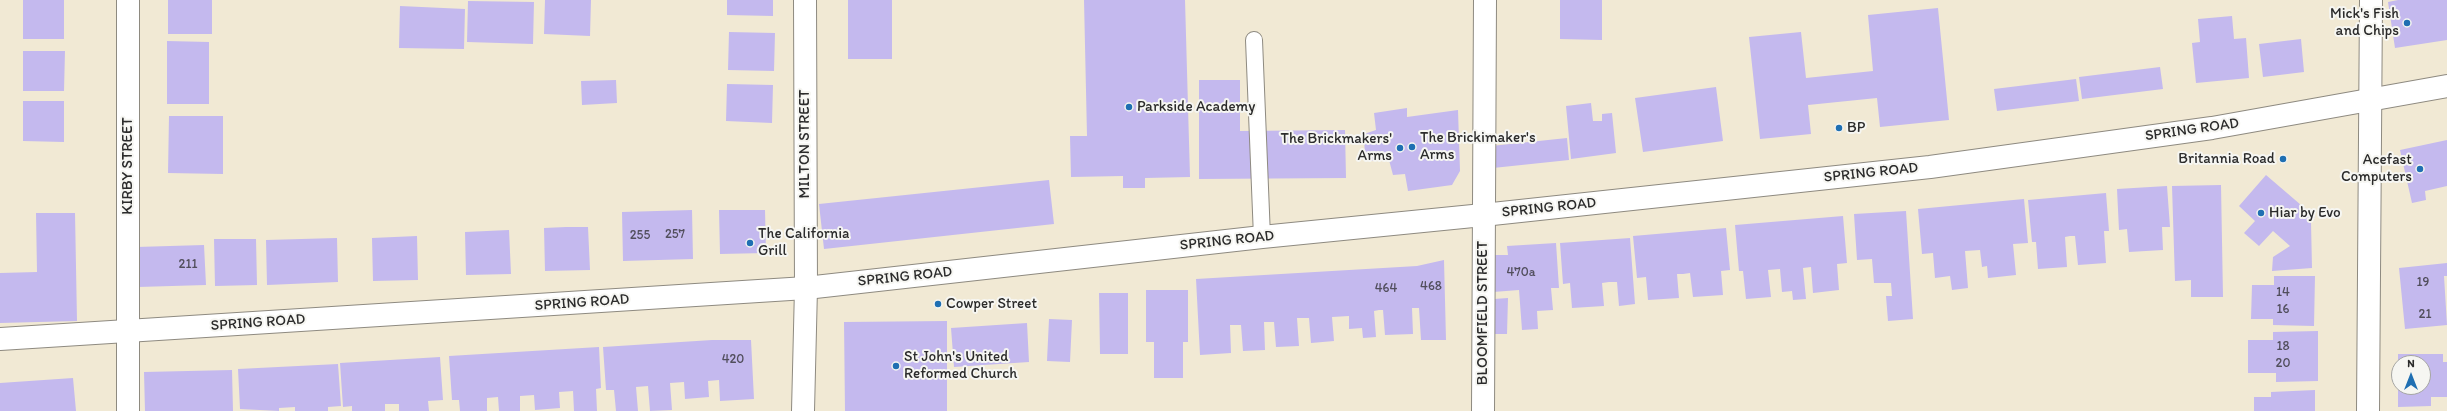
<!DOCTYPE html>
<style>
body{margin:0}
#map{position:relative;width:2447px;height:411px;overflow:hidden;background:#f1e9d4;font-family:Itim,sans-serif}
canvas{display:block}
.north{position:absolute;left:2391px;top:355px;width:40px;height:40px;box-sizing:border-box;background:#f6f6f2;border:1px solid #a5a5a2;border-radius:50%;rotate:0deg;font-size:11px;font-weight:700;line-height:16px;text-align:center;color:#2b2b2b}
.north::after{content:'';display:block;margin:auto;width:14px;height:18px;background:#1f6fb2;clip-path:polygon(50% 0,100% 100%,50% 72%,0 100%)}
</style>
<div id="map">
<canvas width="2447" height="411"></canvas>
<div class="north">N</div>
</div>
<script>
const c = document.querySelector('canvas').getContext('2d');
c.lineJoin = 'round';
function paint(path, color) { c.fillStyle = color; c.fill(path, 'evenodd'); }
function stroke(path, color, width, dash) { c.strokeStyle = color; c.lineWidth = width; c.lineCap = dash ? 'butt' : 'round'; c.setLineDash(dash || []); c.stroke(path); }
function write(font, color, halo, rows, align = 'center') {
  c.font = font + ' Itim,sans-serif'; c.lineWidth = 4; c.setLineDash([]); c.textBaseline = 'middle'; c.strokeStyle = halo; c.fillStyle = color; for (const [text, x, y, turn = 0] of rows) {
    c.save(); c.translate(x, y); c.rotate((+turn || 0) * Math.PI / 180); c.textAlign = isNaN(turn) ? turn : align; if (halo) c.strokeText(text, 0, 0); c.fillText(text, 0, 0); c.restore();
  }
}
paint(new Path2D(`
 M23 0H64V39H23Z
 M168 0H212V34H168Z
 M545 0H591L590 36 544 34Z
 M727 0H773V16L727 15Z
 M848 0H892V59H848Z
 M1084 0H1185L1190 177 1145 178V188H1123V176L1071 177 1070 136H1087Z
 M1560 0H1602V40L1560 39Z
 M2398 0H2447V40L2395 48 2388 2Z
 M468 1 534 2 533 44 467 42Z
 M400 6 465 9 464 49 399 48Z
 M1938 8 1949 120 1880 127 1877 98 1808 105 1811 134 1760 139 1749 37 1801 32 1806 78 1873 71 1868 15Z
 M2232 16 2234 39 2246 38 2249 78 2196 83 2192 43 2200 42 2198 19Z
 M729 32 775 33 774 71 728 70Z
 M2301 39 2304 72 2263 77 2259 44Z
 M167 41 209 42V104H167Z
 M23 51H65L64 91H23Z
 M2160 67 2163 89 2082 99 2079 77Z
 M2076 79 2079 101 1997 111 1994 89Z
 M616 80 617 103 582 105 581 81Z
 M1199 80H1240V131L1345 130 1346 178 1199 179Z
 M727 84 773 85 772 123 726 121Z
 M1716 87 1723 141 1643 152 1635 98Z
 M23 101H64V142L23 141Z
 M1591 103 1593 121H1602V114L1612 113 1616 153 1571 159 1566 106Z
 M1407 108V117L1458 110 1460 171 1452 185 1408 191 1405 174 1393 175 1389 160 1365 161 1364 134 1376 130 1374 113Z
 M169 116H223V174L168 173Z
 M1567 138 1569 160 1493 168 1491 146Z
 M2447 140V186L2425 191 2426 200 2412 203 2400 150Z
 M2266 175 2315 217 2311 222 2312 268 2272 271 2273 257 2290 246 2273 231 2259 246 2244 233 2255 221 2239 206Z
 M1049 180 1054 224 824 249 819 204Z
 M2221 185 2223 297H2191V280L2175 281 2172 186Z
 M2167 186 2170 227H2162L2163 250 2129 252 2127 229 2119 230 2117 189Z
 M2106 193 2109 231H2104L2106 263 2078 265 2075 236H2070L2065 237 2067 267 2038 269 2036 242H2032L2028 200Z
 M2024 199 2028 243 2013 244 2016 275 1988 278 1987 266 1982 267 1980 250 1965 251 1968 288 1952 290 1950 276 1935 278 1933 253 1922 254 1918 209Z
 M692 210 693 259 623 261 622 212Z
 M719 210H765L766 253 720 254Z
 M1906 211 1913 319 1888 321 1886 296H1892L1891 283H1874L1872 259 1857 260 1854 214Z
 M36 213H75L77 321 0 323V273L37 272Z
 M1843 216 1847 263 1837 264 1839 290 1813 293 1811 267 1803 268 1806 299 1793 300 1792 291 1782 292 1780 269 1768 270 1771 297 1746 299 1743 271H1739L1735 225Z
 M566 227H588L590 270 545 271 544 228Z
 M1726 228 1730 270 1721 271 1723 295 1693 297 1690 273 1683 274H1677L1679 298 1648 300 1646 277 1637 278 1633 236Z
 M509 230 511 274 466 275 465 232Z
 M417 236 418 280 373 281 372 238Z
 M337 238 338 282 267 285 266 240Z
 M1630 238 1635 304 1619 306 1617 282H1609L1602 283 1604 306 1572 308 1570 283 1563 284 1560 243Z
 M214 239H256L257 285 215 286Z
 M1556 243 1559 288H1551L1553 310 1537 311 1538 329 1522 330 1519 290 1493 292V255H1508L1507 246Z
 M204 245 206 285 138 287 136 247Z
 M1444 260 1446 340H1421L1419 308H1412L1413 334 1385 335 1383 310H1379L1374 311 1376 337 1363 338 1362 328 1349 329V316L1332 317 1334 341 1311 343 1309 318H1297L1299 346 1276 347 1274 322H1264L1265 350 1243 351 1241 325H1230L1231 353 1200 355 1196 279 1417 266Z
 M2447 263V276H2444L2447 325 2405 329 2399 268Z
 M2274 276H2315L2314 326 2273 325V319H2251L2252 285H2274Z
 M1146 290H1188V342H1183V378H1154V342H1146Z
 M1099 293H1128V354H1100Z
 M1508 298 1507 334H1494V299Z
 M1049 319 1072 320 1070 362 1047 361Z
 M947 321V411H845L844 322Z
 M1027 323 1029 362 954 367 951 328Z
 M2318 331V381L2276 382V373H2248V340H2273V332Z
 M712 340H751L754 399 720 401 719 380 708 381 709 397 685 399 684 382 670 383 672 410 650 411 648 386 636 387 638 411H616L614 390H606L603 347Z
 M599 347 601 388 596 389 597 411H574L573 391 559 392 560 408 535 410 534 395 520 396V411H499L498 397 487 398V411H460L459 400H452L449 356Z
 M2398 354H2443V362H2447V397H2431V406L2398 407V387H2423V363H2398Z
 M440 357 443 400 428 401 429 411H399V404H385V411H352V406L343 407 340 363Z
 M338 364 341 406 328 407V411H295V407L279 408V411L240 409 238 369Z
 M232 370 233 411H145L144 372Z
 M73 378 76 411H0V383Z
 M2315 390V411H2254V397H2271V392Z`), '#c4b9ee');
const service = new Path2D(`
 M1254 40 1262 237`);
const minor = new Path2D(`
 M128 411V0
 M803 411 806 288 805 0
 M1483 411 1485 0
 M2368 411 2371 0`);
const tertiary = new Path2D(`
 M0 339 806 288 1262 237 1483 215 1930 167 2212 128 2447 86`);
stroke(service, '#8e8a80', 18);
stroke(minor, '#8e8a80', 24);
stroke(tertiary, '#8e8a80', 24);
stroke(service, '#fff', 16);
stroke(minor, '#fff', 22);
stroke(tertiary, '#fff', 22);
for (const [x, y, r, color] of [
 [2407,23,4,"#1f6fb2"],
 [1129,107,4,"#1f6fb2"],
 [1839,128,4,"#1f6fb2"],
 [1412,147,4,"#1f6fb2"],
 [1400,148,4,"#1f6fb2"],
 [2283,159,4,"#1f6fb2"],
 [2420,169,4,"#1f6fb2"],
 [2261,213,4,"#1f6fb2"],
 [750,243,4,"#1f6fb2"],
 [938,304,4,"#1f6fb2"],
 [896,366,4,"#1f6fb2"]
]) { const dot = new Path2D(); dot.arc(x, y, r, 0, 2 * Math.PI); c.fillStyle = color; c.fill(dot); stroke(dot, '#f6f6f2', 1.5); }
write('13px', '#514e5c', null, [
 ["257",675,235],
 ["255",640,236],
 ["211",188,265],
 ["470a",1521,273],
 ["19",2423,283],
 ["468",1431,287],
 ["464",1386,289],
 ["14",2283,293],
 ["16",2283,310],
 ["21",2425,315],
 ["18",2283,347],
 ["420",733,360],
 ["20",2283,364]
]);
write('15px', '#2b2b2b', '#f6f6f2', [
 ["Mick's Fish",2399,14,"right"],
 ["and Chips",2399,31,"right"],
 ["Parkside Academy",1137,107],
 ["BP",1847,128],
 ["The Brickimaker's",1420,138],
 ["Arms",1420,155],
 ["The Brickmakers'",1392,139,"right"],
 ["Arms",1392,156,"right"],
 ["Britannia Road",2275,159,"right"],
 ["Acefast",2412,160,"right"],
 ["Computers",2412,177,"right"],
 ["Hiar by Evo",2269,213],
 ["The California",758,234],
 ["Grill",758,251],
 ["Cowper Street",946,304],
 ["St John's United",904,357],
 ["Reformed Church",904,374]
], 'left');
write('15px', '#2b2b2b', '#f6f6f2', [
 ["SPRING ROAD",2192,130,-8],
 ["MILTON STREET",805,144,-90],
 ["KIRBY STREET",128,166,-90],
 ["SPRING ROAD",1871,173,-6],
 ["SPRING ROAD",1549,208,-6],
 ["SPRING ROAD",1227,241,-6],
 ["SPRING ROAD",905,277,-6],
 ["SPRING ROAD",582,303,-4],
 ["BLOOMFIELD STREET",1483,313,-90],
 ["SPRING ROAD",258,323,-4]
]);
</script>
